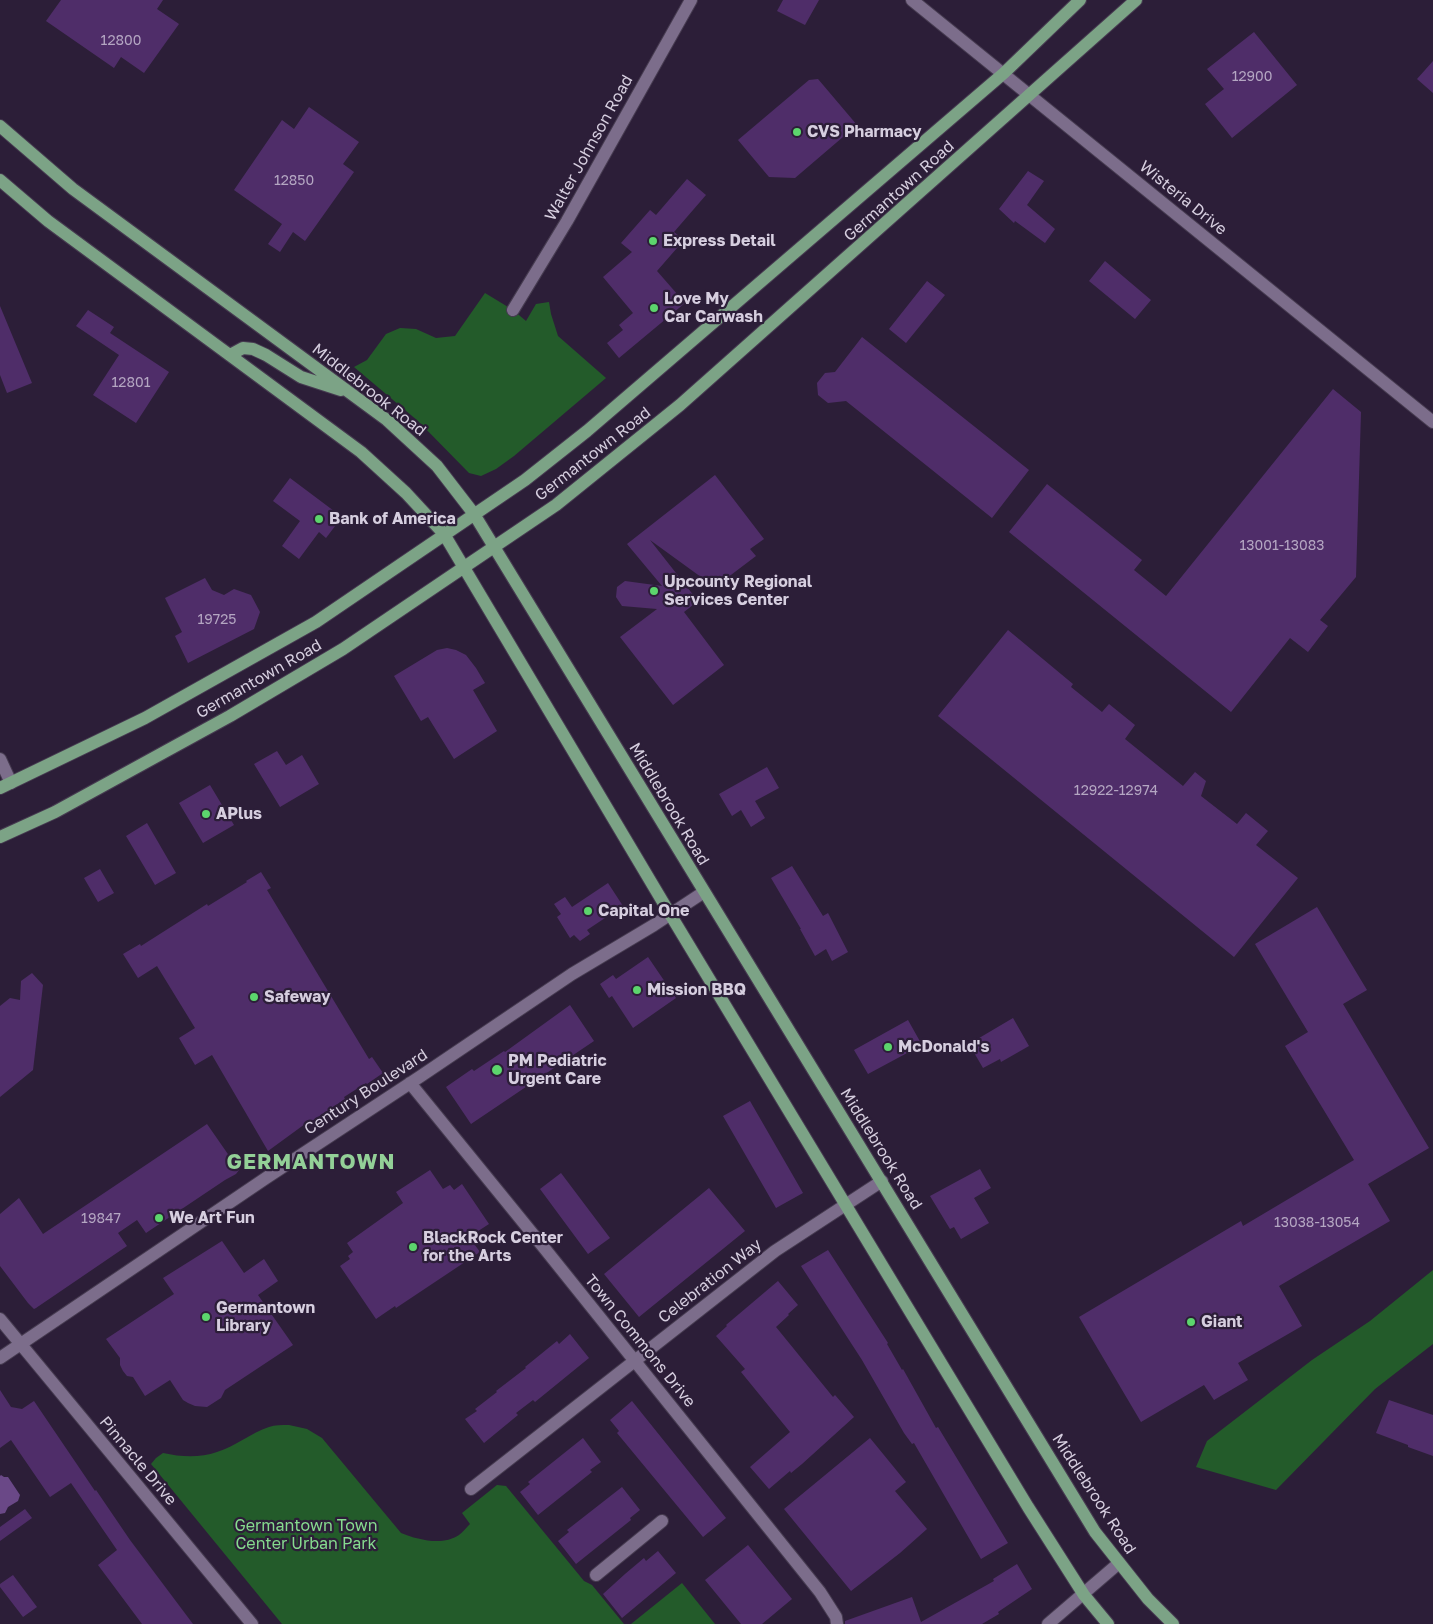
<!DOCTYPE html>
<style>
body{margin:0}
canvas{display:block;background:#2c1e38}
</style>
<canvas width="1433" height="1624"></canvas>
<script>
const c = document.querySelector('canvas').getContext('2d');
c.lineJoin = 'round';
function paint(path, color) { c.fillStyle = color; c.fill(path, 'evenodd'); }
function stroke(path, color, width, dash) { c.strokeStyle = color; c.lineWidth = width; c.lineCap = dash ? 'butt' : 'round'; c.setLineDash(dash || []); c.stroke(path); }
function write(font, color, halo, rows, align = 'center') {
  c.font = font + ' "Golos Text",sans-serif'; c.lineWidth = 4.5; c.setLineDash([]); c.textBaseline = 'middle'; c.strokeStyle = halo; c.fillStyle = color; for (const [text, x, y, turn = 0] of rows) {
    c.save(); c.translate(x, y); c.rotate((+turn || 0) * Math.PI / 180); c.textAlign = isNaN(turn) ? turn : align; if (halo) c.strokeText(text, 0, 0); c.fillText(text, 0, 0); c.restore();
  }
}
paint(new Path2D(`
 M485 293 513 310 526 321 536 304 549 302 551 314 558 336 606 378 514 456 496 469 481 476 469 473 418 421 354 367 367 360 386 334 400 328 416 329 436 338 455 336Z
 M1433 1270V1344L1375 1389 1276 1490 1196 1467 1207 1441 1312 1360 1370 1321Z
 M289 1425 307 1429 322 1438 401 1533C418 1540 443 1546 459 1535 463 1532 467 1527 470 1524L462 1513 497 1485 506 1486 584 1581 592 1585 624 1624H282L151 1464 156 1458 163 1453C181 1457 200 1458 217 1452 236 1446 251 1433 269 1427 275 1425 282 1425 289 1425Z
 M682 1583 715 1624H631Z`), '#235b2a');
paint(new Path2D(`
 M1 1475 4 1477H8L20 1495 18 1501 8 1507 5 1513 0 1514V1476Z`), '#6a4887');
paint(new Path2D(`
 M61 0H163L157 9 179 24 144 73 121 57 114 68 46 21Z
 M783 0H819L805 25 777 11Z
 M1254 32 1297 85 1232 138 1205 104 1224 89 1207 69Z
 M1433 61V93L1417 79Z
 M818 79 857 125 795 178 769 177 738 140 809 80Z
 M309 107 359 142 343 164 354 172 305 241 293 232 280 252 268 244 282 224 234 190 282 120 294 129Z
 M1028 171 1044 181 1027 205 1055 229 1045 243 1015 221 1014 223 999 209Z
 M687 179 706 195 674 232 684 240 657 271 685 303 619 358 607 343 623 330 619 325 633 313 603 277 632 252 621 243 650 210 656 215Z
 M1105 261 1151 300 1135 319 1089 281Z
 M927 281 945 295 906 343 889 329Z
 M0 306 32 383 7 393 0 375Z
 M88 310 114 327 110 333 169 372 136 423 93 395 119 355 76 326Z
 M862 337 1029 470 992 518 846 401 828 403 818 395 817 383 825 373 835 372Z
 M1333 389 1361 412 1356 577 1320 620 1328 626 1308 652 1290 638 1231 712 1009 532 1047 484 1142 560 1134 570 1166 596Z
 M715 475 764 539 750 549 756 556 719 584 712 585 650 540 698 601 684 612 724 665 673 705 620 637 657 609 622 606 616 597 617 587 625 581 662 586 627 544Z
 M290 478 342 517 326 538 319 532 299 559 282 546 300 521 273 501Z
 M205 578 212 590 224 595 234 589 251 595 260 612 254 629 188 663 175 636 182 632 165 598Z
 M1008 630 1073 684 1071 687 1102 712 1109 704 1135 725 1125 739 1183 786 1195 772 1206 781 1201 796 1237 824 1246 813 1268 831 1256 845 1298 878 1234 957 938 716Z
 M447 648 456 650 466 655 476 668 485 683 473 690 497 731 454 759 428 717 421 721 394 676 437 650Z
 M277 751 286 765 302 755 319 784 280 807 254 764Z
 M767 767 779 788 755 801 765 818 751 827 741 810 732 816 719 794Z
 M210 785 234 825 203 843 179 803Z
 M147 823 176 873 155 885 126 836Z
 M792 866 823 916 828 913 848 952 832 961 826 949 815 956 800 929H801L771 878Z
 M100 869 114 893 98 902 84 878Z
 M261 872 271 888 267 890 369 1059 372 1057 383 1073 367 1084 366 1083 344 1097 345 1099 306 1125 305 1124 268 1151 212 1055 195 1065 179 1038 195 1028 157 966 138 978 123 954 140 944 141 946 207 904 208 906 247 882 246 881Z
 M608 883 623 906 587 930 590 934 580 941 574 935 570 938 557 917 561 914 554 904 565 897 572 907Z
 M1317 907 1367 990 1343 1004 1429 1148 1368 1184 1390 1221 1279 1286 1302 1326 1238 1363 1248 1380 1214 1400 1204 1385 1141 1422 1079 1317 1241 1221 1243 1226 1354 1160 1285 1046 1308 1032 1255 944Z
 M648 957 676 998 633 1028 612 996 609 998 600 984 613 975 616 979Z
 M32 973 43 985 33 1070 0 1097V1006L10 998 20 1000 21 981Z
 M570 1005 594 1041 471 1124 446 1087 472 1069 474 1071 504 1051 505 1052Z
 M1013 1018 1029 1046 1001 1062 1000 1059 983 1068 969 1044Z
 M908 1020 922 1045 868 1074 854 1050Z
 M750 1101 803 1193 776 1208 723 1116Z
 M207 1124 239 1170 236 1174 225 1180 146 1233 137 1220 118 1233 127 1246 36 1308 34 1309 28 1303 0 1266V1214L19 1198 43 1234Z
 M980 1169 991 1188 974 1198 989 1223 961 1239 954 1227 950 1229 930 1196Z
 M430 1170 443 1189 450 1185 454 1190 462 1184 489 1224 469 1237 480 1252 396 1308 395 1306 376 1319 340 1266 350 1259 348 1256 353 1252 347 1243 403 1203 396 1192Z
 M561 1173 610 1238 588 1254 540 1189Z
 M709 1188 745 1231 639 1317 604 1274Z
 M222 1241 244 1273 264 1259 278 1281 258 1295 293 1345 225 1390 221 1398 207 1407 195 1406 188 1403 183 1400 170 1380 145 1396 133 1377 127 1376 123 1371 120 1365V1358L106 1339 174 1294 163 1278Z
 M828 1250 888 1343 887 1344 902 1370 903 1369 936 1428 938 1427 1008 1543 981 1559 914 1443 912 1444 904 1433 862 1360 801 1266Z
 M778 1281 798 1305 788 1314 789 1315 776 1327 833 1397 835 1395 854 1417 802 1464 791 1473 790 1471 769 1489 750 1467 790 1432 741 1372 745 1369 716 1336 727 1326 726 1325Z
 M570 1334 589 1358 535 1402 533 1400 516 1413 518 1415 484 1443 465 1419 477 1411 475 1409 497 1392 496 1391 526 1368 525 1367 557 1341 559 1344Z
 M0 1390 11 1407 22 1409 34 1401 95 1491 96 1490 130 1540 193 1624H142L98 1565 117 1550 71 1483 50 1497 11 1440 0 1448Z
 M1389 1400 1433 1415V1456L1408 1447V1445L1376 1433Z
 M632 1401 726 1518 703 1537 617 1433 619 1431 610 1420Z
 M583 1438 601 1462 590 1470 592 1472 538 1515 520 1492 530 1484 528 1482Z
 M870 1438 906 1482 895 1491 927 1529 900 1553 851 1591 784 1509Z
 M622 1487 640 1510 630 1518 631 1520 576 1564 558 1541 569 1532 567 1530Z
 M25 1509 32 1518 0 1541V1527Z
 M748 1545 792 1599 762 1624H741L705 1580Z
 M658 1551 676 1573 622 1618 603 1594 625 1574 644 1558 646 1561Z
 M1017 1564 1032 1589 998 1612 999 1614 982 1624H845V1621L912 1597 921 1622 994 1581 993 1579Z
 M13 1575 37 1607 23 1617 0 1587V1584Z`), '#4f2d69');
const minor = new Path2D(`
 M912 0 1433 422
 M513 310 567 221 691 0
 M0 759 11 783
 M410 1083 545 1249 820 1592 836 1617 837 1624
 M0 1319 252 1624
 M0 1358 266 1178 421 1076 572 974 654 925 704 892
 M471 1489 775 1251 882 1181
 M596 1575 662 1521
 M1048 1624 1119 1563`);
const major = new Path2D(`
 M0 126 73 189 387 420 437 466 474 514 1095 1532 1148 1599 1173 1624
 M0 180 48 221 361 452 406 493 444 534 670 914 1028 1507 1084 1595 1108 1624
 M230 355 243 348 253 349 266 355 301 377 341 390
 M0 788 145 718 316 622 525 480 587 431 1004 73 1080 0
 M0 837 55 812 230 716 343 649 556 505 680 405 1136 0`);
stroke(minor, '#463b50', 14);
stroke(major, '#463b50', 14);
stroke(minor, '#7c6d8b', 12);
stroke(major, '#7ca386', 12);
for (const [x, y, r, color] of [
 [797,132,5,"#5cd56d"],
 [653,241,5,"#5cd56d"],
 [654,308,5,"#5cd56d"],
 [319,519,5,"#5cd56d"],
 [654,591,5,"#5cd56d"],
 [206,814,5,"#5cd56d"],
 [588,911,5,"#5cd56d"],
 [637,990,5,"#5cd56d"],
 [254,997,5,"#5cd56d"],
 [888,1047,5,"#5cd56d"],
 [497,1070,6,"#5cd56d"],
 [159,1218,5,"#5cd56d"],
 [413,1247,5,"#5cd56d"],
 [206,1317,5,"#5cd56d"],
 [1191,1322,5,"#5cd56d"]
]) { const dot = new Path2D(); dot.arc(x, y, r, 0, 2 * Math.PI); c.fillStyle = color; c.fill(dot); stroke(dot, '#2c1e38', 2); }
write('14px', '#b4a6c2', null, [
 ["12800",121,41],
 ["12900",1252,77],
 ["12850",294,181],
 ["12801",131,383],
 ["13001-13083",1282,546],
 ["19725",217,620],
 ["12922-12974",1116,791],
 ["19847",101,1219],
 ["13038-13054",1317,1223]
]);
write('bold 16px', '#d6cedf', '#2c1e38', [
 ["CVS Pharmacy",807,132],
 ["Express Detail",663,241],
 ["Love My",664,299],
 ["Car Carwash",664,317],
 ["Bank of America",329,519],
 ["Upcounty Regional",664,582],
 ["Services Center",664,600],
 ["APlus",216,814],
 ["Capital One",598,911],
 ["Mission BBQ",647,990],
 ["Safeway",264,997],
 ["McDonald's",898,1047],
 ["PM Pediatric",508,1061],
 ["Urgent Care",508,1079],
 ["We Art Fun",169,1218],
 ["BlackRock Center",423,1238],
 ["for the Arts",423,1256],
 ["Germantown",216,1308],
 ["Library",216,1326],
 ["Giant",1201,1322]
], 'left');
write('16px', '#d6cedf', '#2c1e38', [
 ["Walter Johnson Road",589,148,-61],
 ["Germantown Road",899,191,-42],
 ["Wisteria Drive",1183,198,39],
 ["Middlebrook Road",369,390,38],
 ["Germantown Road",593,454,-38],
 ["Germantown Road",259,679,-30],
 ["Middlebrook Road",669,804,59],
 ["Century Boulevard",366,1092,-33],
 ["Middlebrook Road",881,1149,58],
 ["Celebration Way",710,1281,-38],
 ["Town Commons Drive",640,1341,51],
 ["Pinnacle Drive",138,1461,50],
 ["Middlebrook Road",1094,1494,57]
]);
write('16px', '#86db8e', '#2c1e38', [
 ["Germantown Town",306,1526],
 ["Center Urban Park",306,1544]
]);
c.letterSpacing = '1px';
write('bold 21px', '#93d097', '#2c1e38', [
 ["GERMANTOWN",311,1162]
]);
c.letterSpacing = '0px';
</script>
